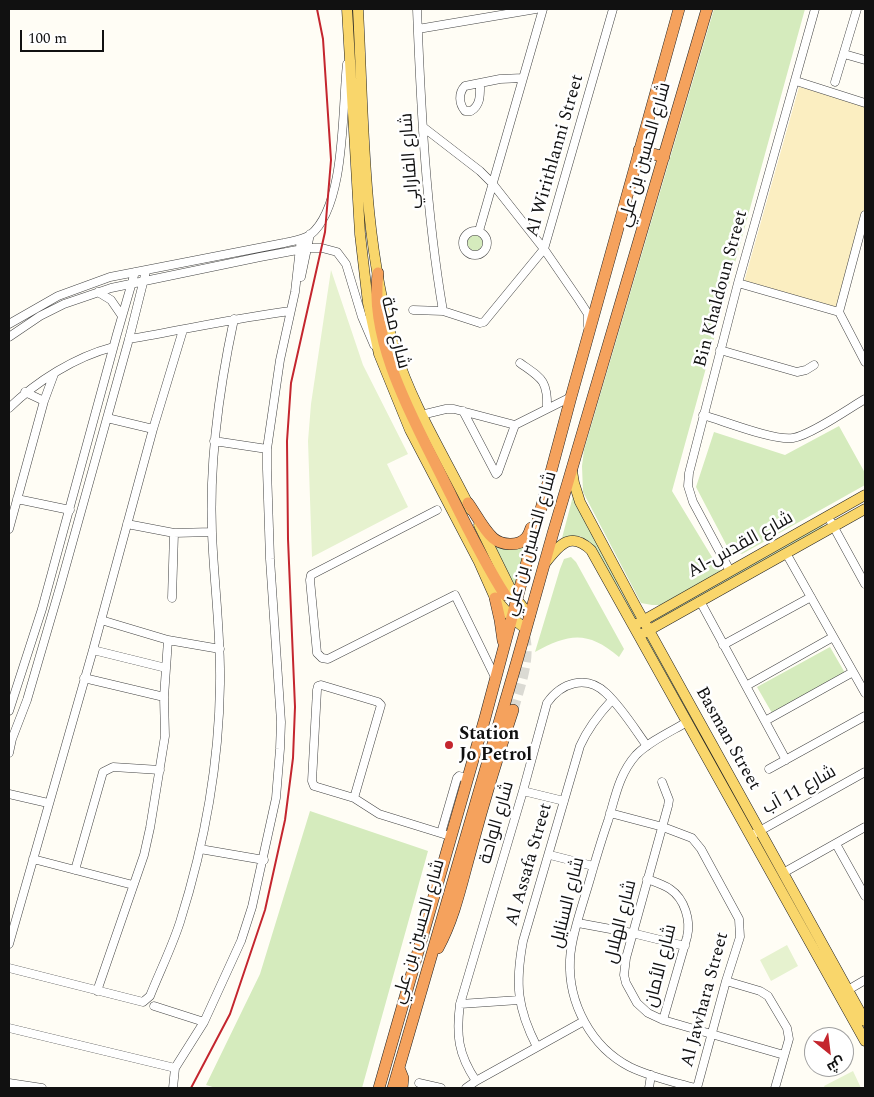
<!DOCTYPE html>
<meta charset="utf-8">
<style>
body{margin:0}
#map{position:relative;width:874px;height:1097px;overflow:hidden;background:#fffdf5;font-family:Spectral,Cairo,serif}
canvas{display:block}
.frame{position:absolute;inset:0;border:10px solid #111;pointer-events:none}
.north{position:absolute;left:804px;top:1027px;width:50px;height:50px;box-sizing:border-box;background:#fff;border:1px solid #a0a0a0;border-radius:50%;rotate:151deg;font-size:14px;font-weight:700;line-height:20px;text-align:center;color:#111}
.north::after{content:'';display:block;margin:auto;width:18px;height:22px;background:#c4262e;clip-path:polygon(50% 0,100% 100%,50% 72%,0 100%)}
.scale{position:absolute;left:20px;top:30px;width:84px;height:22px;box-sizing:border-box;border:2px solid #111;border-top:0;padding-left:6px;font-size:15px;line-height:18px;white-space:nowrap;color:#111;-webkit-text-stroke:4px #fff;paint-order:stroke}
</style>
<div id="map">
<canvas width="874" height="1097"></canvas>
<div class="frame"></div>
<div class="north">ش</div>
<div class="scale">100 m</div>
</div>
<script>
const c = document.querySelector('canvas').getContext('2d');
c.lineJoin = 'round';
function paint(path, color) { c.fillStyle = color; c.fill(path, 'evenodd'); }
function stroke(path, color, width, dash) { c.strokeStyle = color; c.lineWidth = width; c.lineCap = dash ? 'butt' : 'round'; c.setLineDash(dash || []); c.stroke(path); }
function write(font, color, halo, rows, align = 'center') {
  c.font = font + ' Spectral,Cairo,serif'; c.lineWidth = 5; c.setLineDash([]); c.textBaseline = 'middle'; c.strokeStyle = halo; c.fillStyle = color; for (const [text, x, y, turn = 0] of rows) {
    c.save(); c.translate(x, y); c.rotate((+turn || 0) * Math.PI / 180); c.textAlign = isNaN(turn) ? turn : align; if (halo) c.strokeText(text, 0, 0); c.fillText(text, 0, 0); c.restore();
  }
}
paint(new Path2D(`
 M714 9H805L672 491 721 572 660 605H652L641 603 583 492 582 466 584 450Z
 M465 243a10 10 0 1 1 20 0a10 10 0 1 1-20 0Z
 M839 426 865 473V485L742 554 728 548 696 487 714 432 785 455Z
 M573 496 638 618 635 619 619 588 611 579 592 544 580 536H571L562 538Z
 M821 523 824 527 653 624 650 619Z
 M497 546 508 548 525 546 515 585 494 549Z
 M571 557 576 562 624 649 619 657C588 631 570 633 535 652L560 569 564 559Z
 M645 633 751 823 749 824 646 641Z
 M830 647 845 673 772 713 757 687Z
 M310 811 428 851 362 1088H216L206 1085 260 974Z`), '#d5ebbd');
paint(new Path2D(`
 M799 87 865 105V220L843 300 836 308 744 282Z`), '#fbeec1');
paint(new Path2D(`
 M331 270 363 365 408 454 387 464 408 507 312 557 308 441 311 404Z
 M787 945 798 966 771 981 760 960Z
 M853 1071 861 1088H825L824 1086Z`), '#e6f2cf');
stroke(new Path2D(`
 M513 710C519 687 531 659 524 634`), '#dbdad3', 11, [11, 5.5]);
const minor = new Path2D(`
 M417 9C421 110 426 211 443 311
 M418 29 536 9
 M844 54 865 60
 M796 81 865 103
 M835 82 857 9
 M480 84C480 94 481 105 471 111H465C459 104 458 93 465 86L500 79 523 78
 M423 127 480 171 492 183 544 249 579 300 588 314V326
 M865 215 839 312 865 362
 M479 231 543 9
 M463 243a12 12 0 1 1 24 0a12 12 0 1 1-24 0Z
 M301 277 310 234
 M738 283 839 312
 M98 292 111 300 122 316
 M413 310 443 311 480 323 484 322 544 249 613 9
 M9 324 58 296 110 277 284 243C292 241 303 240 310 235 346 207 342 107 347 64
 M9 337 40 316 64 304 111 288 260 257 308 248H322L337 252 346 264 362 317 374 345
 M129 339C183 330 236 318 290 311
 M720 350 797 372 806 370 814 365
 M520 363C541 378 548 380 547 408
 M25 392 44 401
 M9 408C37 381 75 357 113 347
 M463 411 496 474 498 472 515 425
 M421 415 446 409H454L515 425 571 397
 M703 415C724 421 774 441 793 438 811 435 848 409 865 399
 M107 418 153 429
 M214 441 267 449
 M17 499 70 510
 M437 510 311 575 310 580 317 653 322 658 328 659 455 595 496 679
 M831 522 865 584
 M127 524 174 533 212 532
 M9 529 44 401 54 374
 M786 553 865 693
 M730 571 693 502 688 486 689 473 738 283 815 9
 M172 598 174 533
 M700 601 786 760
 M101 620 168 640 220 649
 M723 645 811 597
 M93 650 166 668
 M84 678 164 697
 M746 686 833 637
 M9 711 42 609 117 334 135 272
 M765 721 853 672
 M687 722C670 732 650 741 636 755 619 774 615 798 608 821 602 838 597 855 592 872 585 898 571 935 570 960 568 1003 591 1047 630 1067 651 1077 673 1082 695 1088
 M9 753 12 739 27 700 60 587 129 339 146 271
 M769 769 865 716
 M662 782 669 800 668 806 626 958 624 975 626 983 637 1003 648 1013 663 1020 784 1055
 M523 791 564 801
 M9 794 48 803
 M354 798 381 705 378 702 321 685 318 686 317 690 312 781 314 786 354 798 379 814 450 836
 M610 813 663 827 692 838 701 849 739 919 740 937 726 981 697 1088
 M441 833 457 778 459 776 467 778
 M756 833 865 772
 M836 844 865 896
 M200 849 264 860
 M550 855 593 866
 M33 859 133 885
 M75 870 103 772 113 767 160 770
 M783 873 865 827
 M647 879C655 882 664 885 670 889 685 899 691 921 687 937L663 1020
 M578 923 632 933 685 946
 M9 944 93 650 153 429 183 330
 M9 968 143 1002 150 996C160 971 172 947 180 922 204 846 219 764 220 684 221 634 214 583 212 533 209 461 219 389 234 319
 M726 981 760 991 768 996 787 1028 789 1039 775 1088
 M848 990 865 980
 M97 991 144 855 150 828 165 736 164 697 168 640
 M460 1004 519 1000
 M154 1006 204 1022
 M9 1028 175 1068
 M537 1047C517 1008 515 984 523 941L580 746C588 728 599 714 612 700
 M476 1081C458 1054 456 1035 460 1004L523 791 547 703C561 683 586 674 606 693 622 708 634 728 647 746
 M9 1083 42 1088
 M419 1083 441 1088
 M173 1088 175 1068 204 1022 241 941 252 907 276 798 280 749 281 722 270 559 267 469V449L280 360 295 292 301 239
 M466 1088 476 1081 584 1021
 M649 1088 651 1075`);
const major = new Path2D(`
 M347 9 360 234 368 303 379 354 410 430 479 562 495 598 512 618 526 629
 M358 9C364 122 362 240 395 350 413 407 445 457 471 510
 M572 471 574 483 580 502 635 605 865 1021
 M479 525 514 596 530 616
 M546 562C560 544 571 531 591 550L865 1041
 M637 624 865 495
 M644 633 865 509`);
const highway = new Path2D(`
 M639 150 664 157
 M378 273C369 343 414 420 444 481 463 519 482 559 505 595
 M468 503C476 514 483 529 493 538 501 545 518 547 526 538 528 536 530 531 531 528
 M495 598 500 620 503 641
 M438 948C455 917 462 881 472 846 484 801 498 755 513 710
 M399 1068 403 1078 402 1088
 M379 1088 485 718 571 397 679 9
 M393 1088 517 661 553 533 707 9`);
stroke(minor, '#444', 9);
stroke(major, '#222', 11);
stroke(highway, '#222', 12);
stroke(minor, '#fff', 8);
stroke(major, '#f9d66b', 10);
stroke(highway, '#f5a25d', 11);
stroke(new Path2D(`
 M191 1088 230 1014 265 910 285 820 293 758 295 707 288 539 287 441 291 383 325 232 331 160 323 39 317 9`), '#c4262e', 2);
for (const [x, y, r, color] of [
 [449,745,5,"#c4262e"]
]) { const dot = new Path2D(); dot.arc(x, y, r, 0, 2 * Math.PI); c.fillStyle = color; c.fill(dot); stroke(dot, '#fff', 2); }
write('18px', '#111', '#fff', [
 ["شارع الحسين بن علي",646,155,-74],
 ["Al Wirithlanni Street",556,156,-74],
 ["شارع الفارابي",411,161,-94],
 ["Bin Khaldoun Street",722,289,-75],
 ["شارع مكة",394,333,76],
 ["شارع الحسين بن علي",532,544,-74],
 ["Al-شارع القدس",741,546,-29],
 ["Basman Street",727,739,61],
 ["شارع 11 آب",800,791,-29],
 ["شارع الواحة",498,823,-74],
 ["Al Assafa Street",530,865,-74],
 ["شارع السنايل",569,903,-76],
 ["شارع الهلال",622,922,-76],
 ["شارع الحسين بن علي",420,932,-74],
 ["شارع الأمان",662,966,-76],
 ["Al Jawhara Street",706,1000,-75]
]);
write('bold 18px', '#111', '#fff', [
 ["Station",459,735],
 ["Jo Petrol",459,756]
], 'left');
</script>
